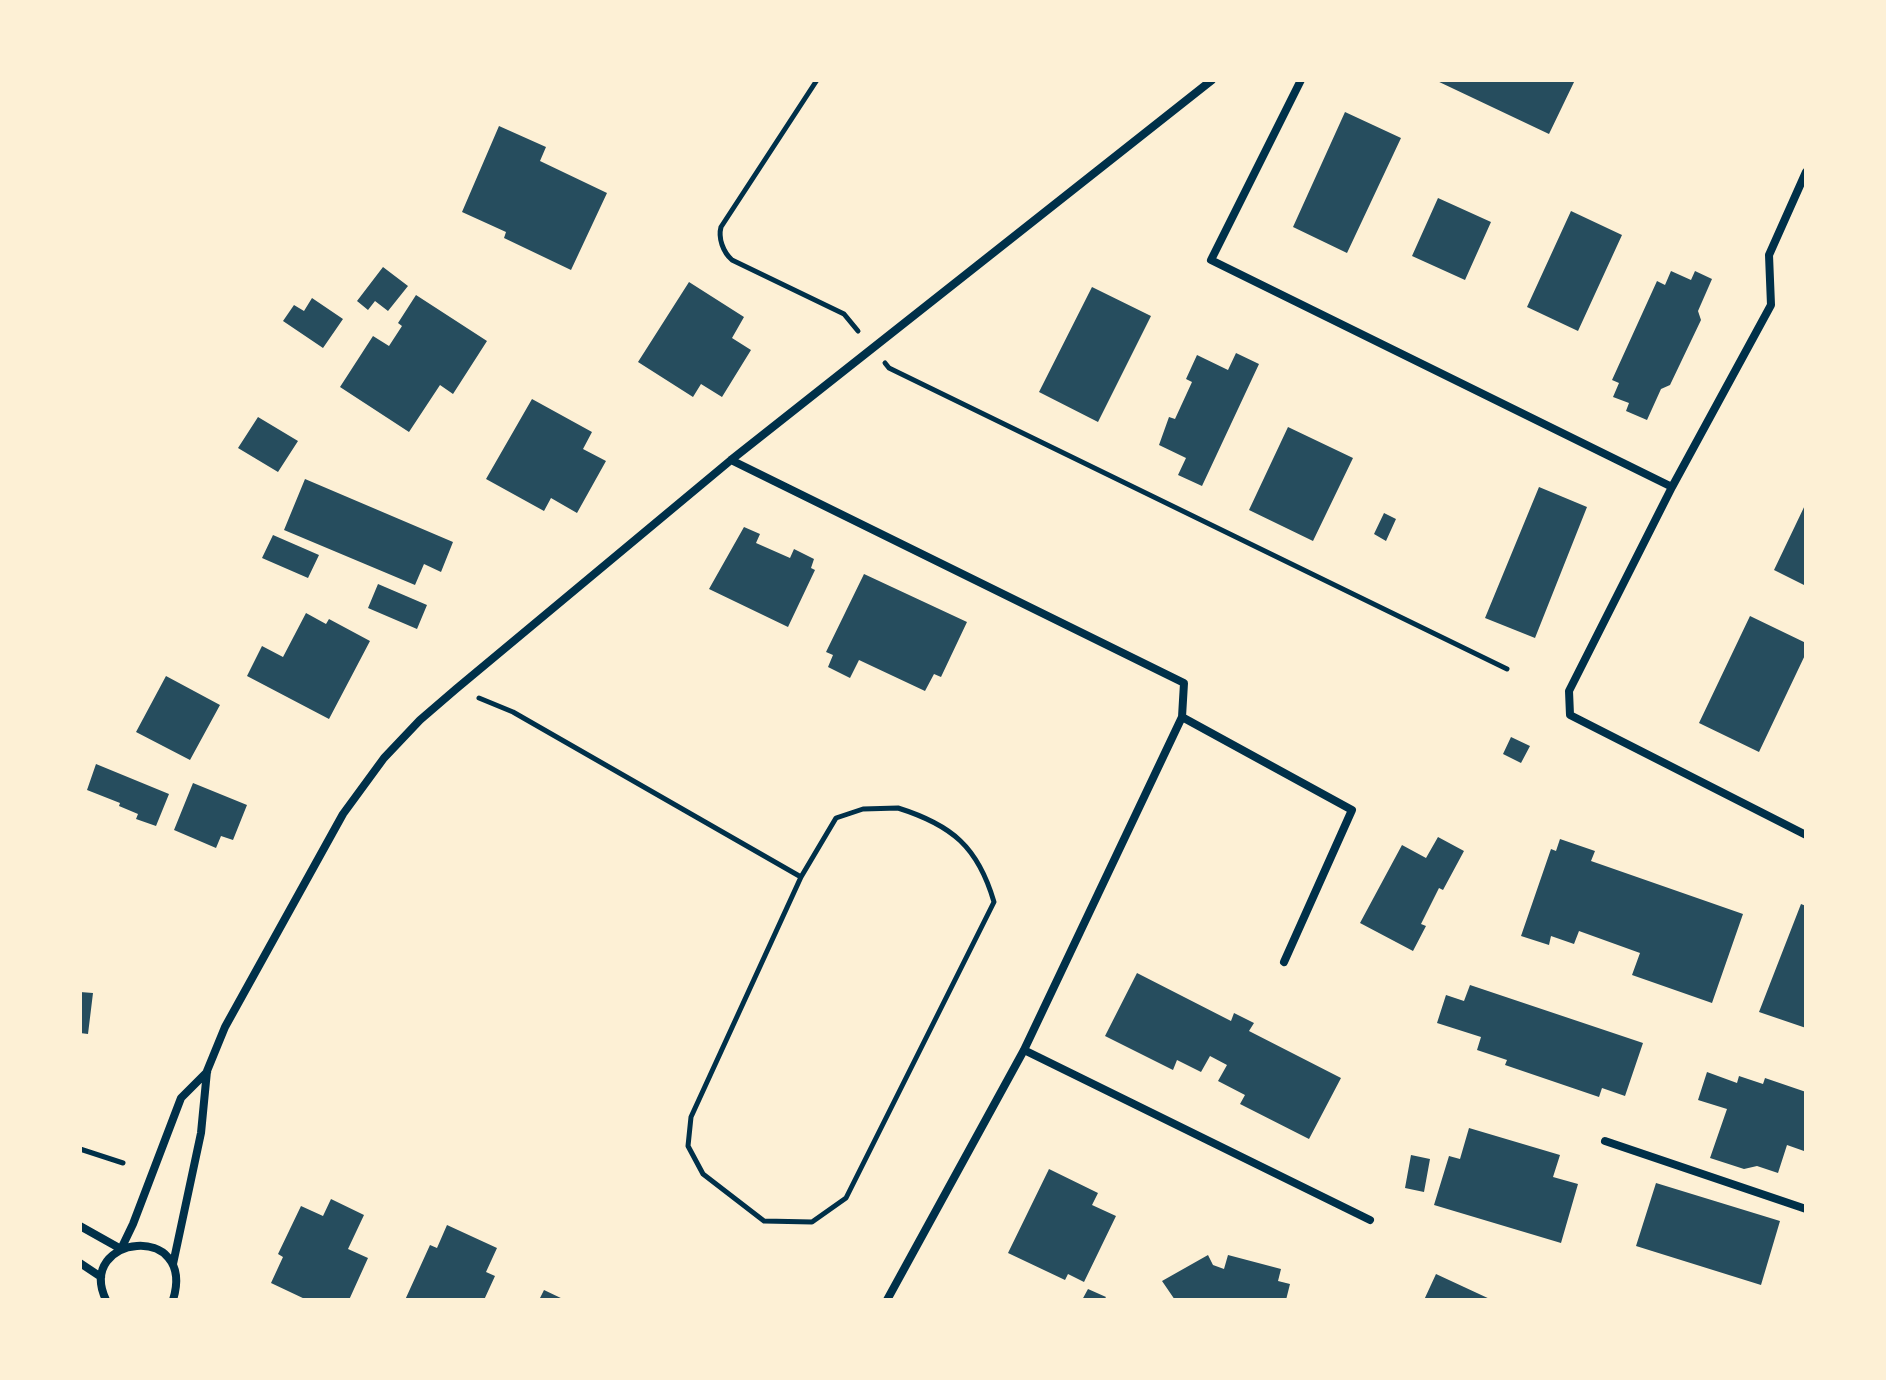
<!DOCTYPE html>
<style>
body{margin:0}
#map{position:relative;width:1886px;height:1380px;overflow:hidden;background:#fdf0d5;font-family:"Fira Sans",sans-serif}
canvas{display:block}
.frame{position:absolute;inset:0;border:82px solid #fdf0d5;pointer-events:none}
</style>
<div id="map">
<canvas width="1886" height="1380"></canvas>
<div class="frame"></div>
</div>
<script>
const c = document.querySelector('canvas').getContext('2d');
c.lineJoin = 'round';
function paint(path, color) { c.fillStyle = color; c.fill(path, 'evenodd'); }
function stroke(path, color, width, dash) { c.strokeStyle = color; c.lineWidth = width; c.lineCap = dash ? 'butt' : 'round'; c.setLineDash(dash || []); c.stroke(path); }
paint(new Path2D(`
 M1435 80H1575L1549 134Z
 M1345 112 1401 138 1347 253 1293 227Z
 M499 126 546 147 540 161 607 193 571 270 504 238 506 232 462 212Z
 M1438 198 1491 222 1465 280 1412 256Z
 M1571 211 1622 235 1578 331 1527 307Z
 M383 267 408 286 388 311 375 301 368 310 357 301Z
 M1671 271 1691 280 1695 271 1712 279 1698 311 1701 320 1670 385 1661 389 1647 420 1626 411 1629 403 1613 397 1619 383 1612 380 1657 281 1665 285Z
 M689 282 744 317 732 338 751 350 722 397 701 384 693 397 638 362Z
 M1092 287 1151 316 1098 422 1039 392Z
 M416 295 487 341 453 394 440 385 409 432 340 387 373 336 389 346 402 326 398 323Z
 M312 298 343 319 323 348 283 321 294 305 304 311Z
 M1236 353 1259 364 1202 486 1178 475 1186 458 1159 445 1169 417 1175 419 1192 382 1186 379 1197 355 1228 370Z
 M532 399 592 432 583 449 606 461 577 513 551 498 544 511 486 479Z
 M258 417 298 441 278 472 238 448Z
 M1288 427 1353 458 1313 541 1249 510Z
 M305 479 453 542 441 572 424 564 415 585 284 530Z
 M1539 487 1587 507 1535 638 1485 618Z
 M1806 503V586L1774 570Z
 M1384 513 1396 519 1386 541 1374 534Z
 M744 527 760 534 756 543 790 558 794 549 814 559 811 568 815 570 788 627 709 589Z
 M273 535 319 555 308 578 262 558Z
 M864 574 967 622 941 677 934 674 925 691 859 660 850 678 828 667 833 655 826 652Z
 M378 584 427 605 417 629 368 608Z
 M306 613 326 624 329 619 370 641 329 719 247 676 262 646 283 657Z
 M1750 616 1806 643V653L1759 752 1699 723Z
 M166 676 220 705 190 760 136 732Z
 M1511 737 1530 746 1521 763 1503 754Z
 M96 764 169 794 156 826 136 819 138 814 119 806 120 803 87 790Z
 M193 783 247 805 233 840 221 836 216 848 174 830Z
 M1438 837 1464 851 1443 890 1439 888 1421 924 1426 926 1413 951 1360 923 1402 845 1426 858Z
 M1560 839 1595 851 1591 861 1743 914 1712 1003 1632 975 1640 953 1579 931 1574 944 1551 936 1549 945 1521 936 1551 849 1556 851Z
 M1801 904 1806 906V1028L1759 1012Z
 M1137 973 1231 1021 1234 1013 1254 1023 1249 1031 1341 1078 1309 1139 1240 1104 1245 1095 1218 1081 1227 1065 1210 1056 1201 1072 1177 1060 1173 1070 1105 1036Z
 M1470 985 1643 1043 1625 1096 1602 1088 1599 1097 1505 1065 1507 1060 1477 1050 1481 1037 1437 1023 1446 995 1464 1001Z
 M80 992 93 993 88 1034 80 1033Z
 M1707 1072 1737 1083 1739 1076 1763 1084 1765 1078 1806 1092 1804 1151 1787 1145 1778 1173 1757 1166 1744 1169 1710 1158 1727 1109 1698 1100Z
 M1469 1128 1560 1155 1553 1177 1578 1184 1561 1243 1434 1205 1449 1156 1460 1159Z
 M1411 1155 1430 1159 1424 1192 1405 1188Z
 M1049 1169 1098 1193 1092 1205 1116 1216 1084 1282 1068 1274 1065 1280 1008 1253Z
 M1656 1183 1780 1221 1761 1285 1636 1246Z
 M331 1199 364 1215 348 1249 368 1258 349 1300H307L271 1283 283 1257 278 1254 301 1206 323 1216Z
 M447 1225 497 1248 486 1272 495 1276 484 1300H405L430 1245 437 1248Z
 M1208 1255 1213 1265 1224 1269 1228 1255 1281 1269 1278 1281 1290 1284 1286 1300H1175L1162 1281Z
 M1436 1274 1492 1300H1424Z
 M1088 1289 1106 1297 1104 1300H1082Z
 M544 1290 565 1300H539Z`), '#264d5e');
stroke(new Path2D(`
 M817 80 721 227C718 238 723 252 732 260L844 314 858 331
 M885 363 889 368 1507 669
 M479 698 513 712 801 877
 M898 808C952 825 978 847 994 902L846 1198 812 1222 764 1221 703 1174 688 1146 691 1117 801 877 836 818 863 809Z
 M80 1149 123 1163`), '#003049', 5);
stroke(new Path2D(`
 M1301 80 1211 260 1672 487
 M1806 172 1769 255 1771 305 1672 487 1569 691 1570 715 1806 835
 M731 460 1184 683 1182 717 1024 1050 887 1300
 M1182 717 1352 810 1284 962
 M1024 1050 1370 1220
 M1605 1141 1806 1209
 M80 1226 121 1249 133 1224 181 1098 207 1072
 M80 1263 101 1277
 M173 1264 201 1133 207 1071 225 1027 343 814 384 758 420 720 456 689 731 460 1212 80
 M106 1300C75 1235 197 1221 173 1300`), '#003049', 8);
</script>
